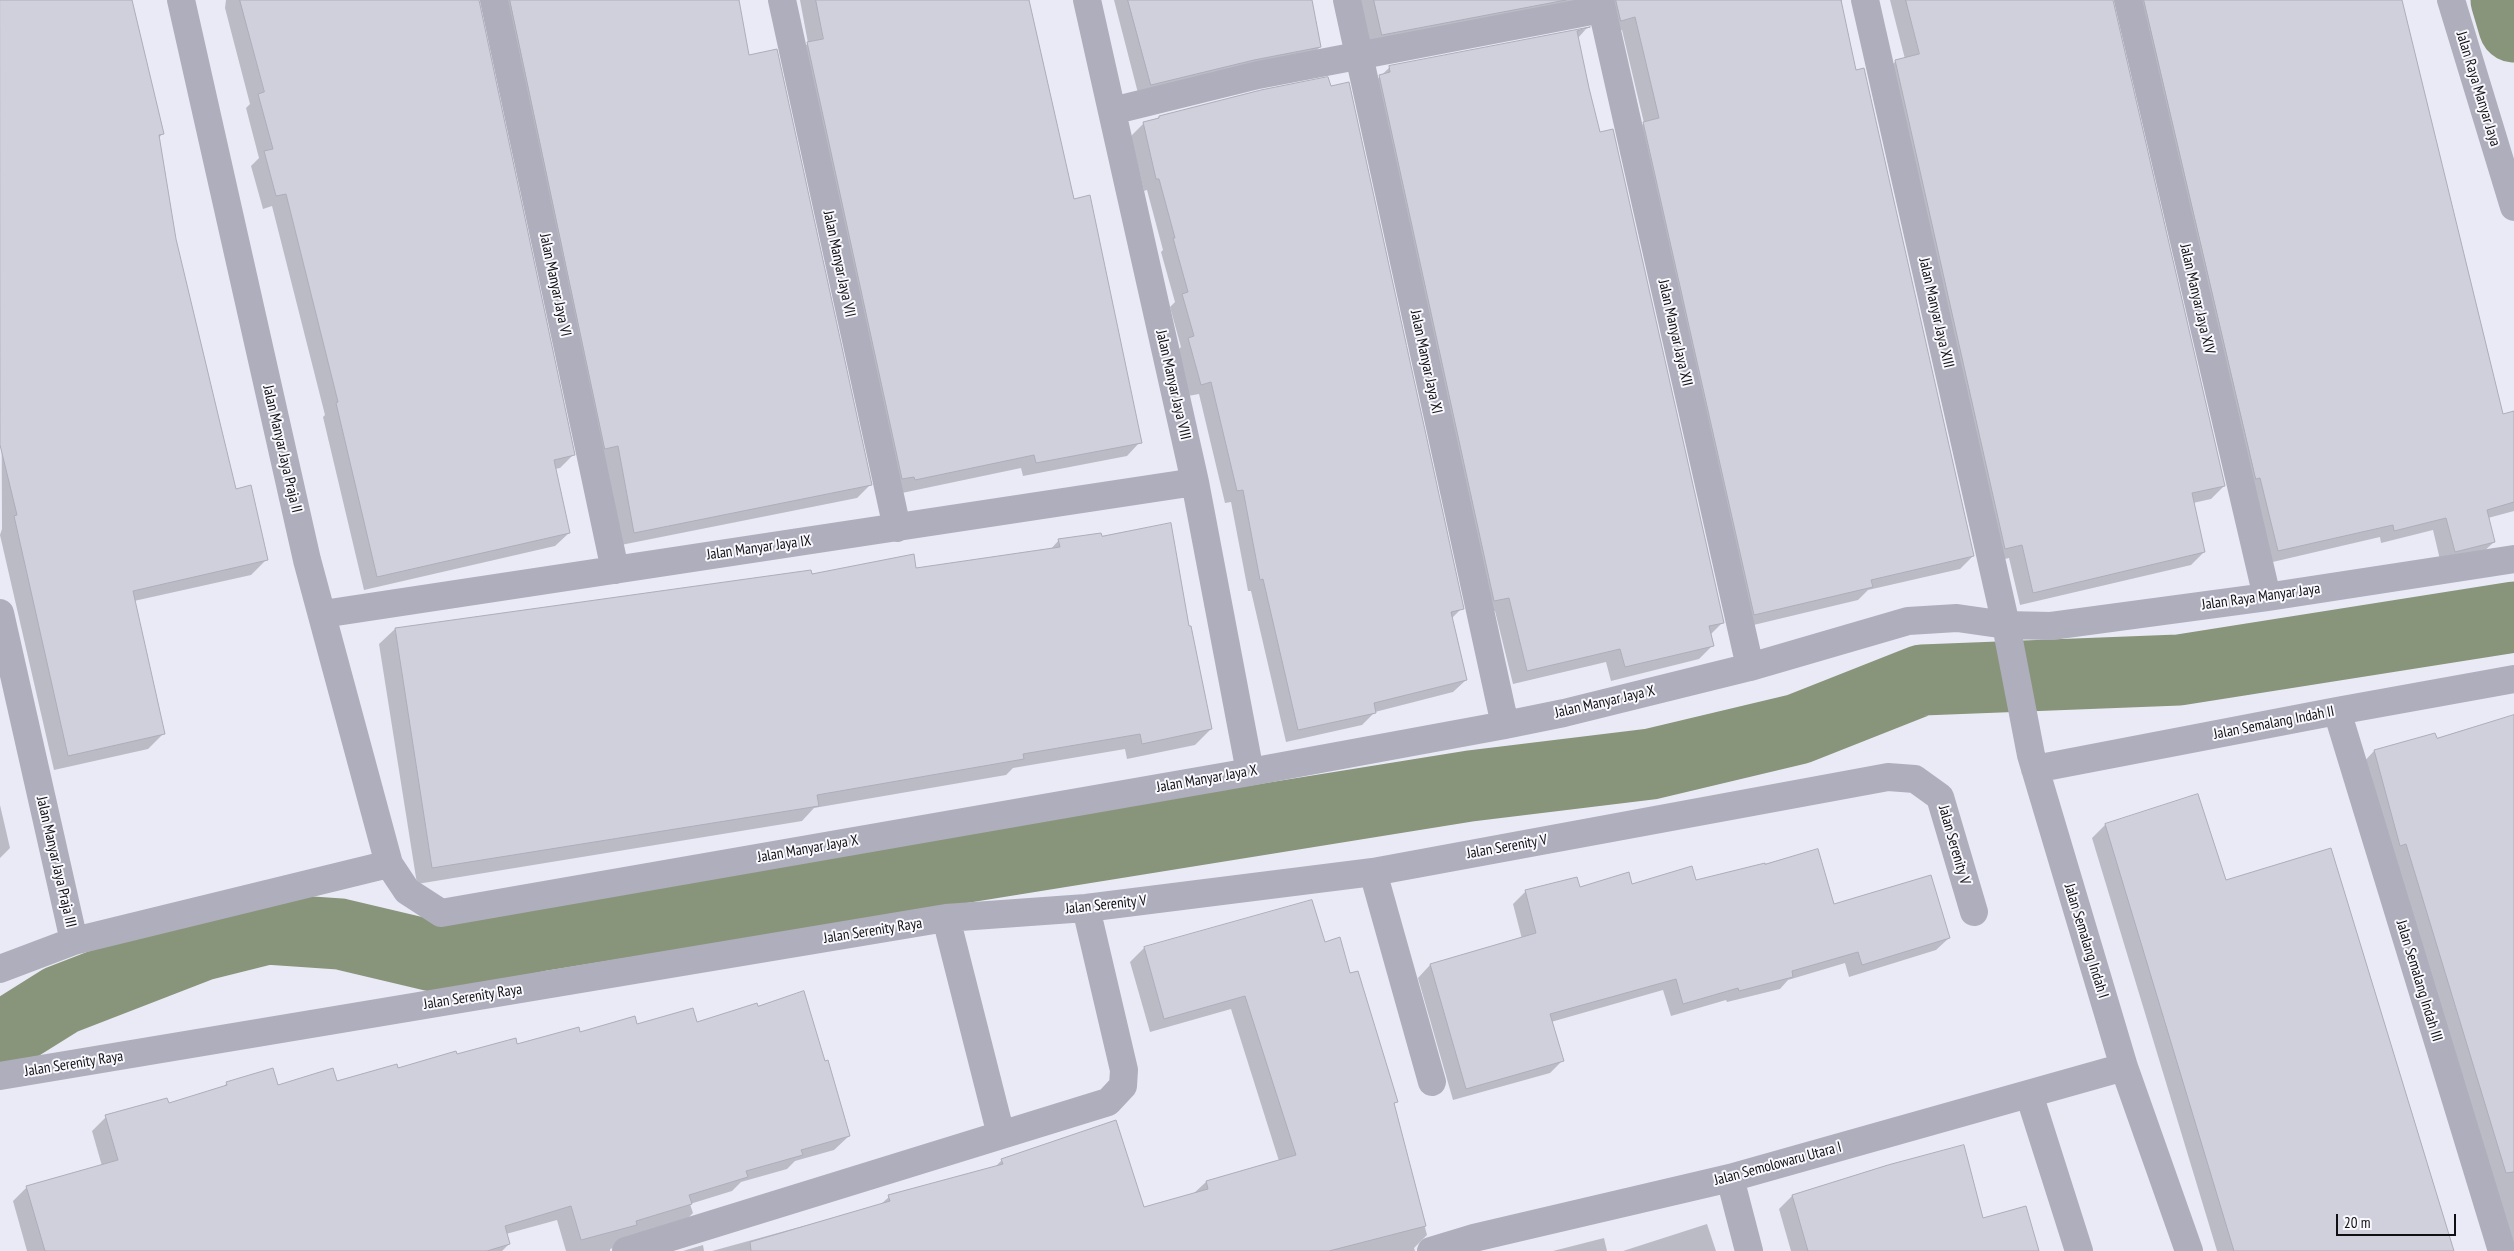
<!DOCTYPE html>
<style>
body{margin:0}
#map{position:relative;width:2514px;height:1251px;overflow:hidden;background:#eaeaf7;font-family:"PT Sans Narrow",sans-serif}
canvas{display:block}
.scale{position:absolute;left:2336px;top:1214px;width:120px;height:22px;box-sizing:border-box;border:2px solid #100f14;border-top:0;padding-left:6px;font-size:15px;line-height:18px;white-space:nowrap;color:#100f14;-webkit-text-stroke:4px #f8f8fd;paint-order:stroke}
</style>
<div id="map">
<canvas width="2514" height="1251"></canvas>
<div class="scale">20 m</div>
</div>
<script>
const c = document.querySelector('canvas').getContext('2d');
c.lineJoin = 'round';
function paint(path, color) { c.fillStyle = color; c.fill(path, 'evenodd'); }
function stroke(path, color, width, dash) { c.strokeStyle = color; c.lineWidth = width; c.lineCap = dash ? 'butt' : 'round'; c.setLineDash(dash || []); c.stroke(path); }
function write(font, color, halo, rows, align = 'center') {
  c.font = font + ' "PT Sans Narrow",sans-serif'; c.lineWidth = 4; c.setLineDash([]); c.textBaseline = 'middle'; c.strokeStyle = halo; c.fillStyle = color; for (const [text, x, y, turn = 0] of rows) {
    c.save(); c.translate(x, y); c.rotate((+turn || 0) * Math.PI / 180); c.textAlign = isNaN(turn) ? turn : align; if (halo) c.strokeText(text, 0, 0); c.fillText(text, 0, 0); c.restore();
  }
}
paint(new Path2D(`
 M0 0H131L162 134 159 138 175 239 235 490 266 560 251 575 134 601 163 734 148 749 54 770 0 535 2 529Z
 M226 0H478L573 455 560 468 555 469 569 533 555 546 364 590 323 417 325 415 272 206 263 209 251 166 259 158 246 108 250 104 225 8Z
 M488 0H738L748 56 870 485 857 498 621 545Z
 M800 0H1027L1073 201 1140 442 1127 456 1023 476 1021 468 902 493 795 57 808 43Z
 M1114 0H1311L1320 47 1308 59 1139 97Z
 M1357 0H1580L1369 48Z
 M1594 0H1842V9L1855 71 1973 556 1960 569 1868 590 1858 600 1741 628 1631 136 1644 123 1622 30 1608 33Z
 M1890 0H2112L2224 486 2211 499 2193 503 2204 552 2191 565 2020 605 2009 558 1992 562 1882 75 1895 62 1905 59Z
 M2123 0H2385L2503 415 2514 414V511L2488 518 2494 542 2480 555 2441 564 2433 530 2381 543 2380 537 2264 564Z
 M1586 29 1578 38 1599 134 1723 622 1710 635 1713 645 1699 659 1611 681 1606 662 1513 684 1495 611 1480 615 1366 90 1390 67Z
 M1159 117 1462 608 1451 619 1466 680 1453 692 1375 712 1362 725 1286 742 1251 591H1248L1231 502 1225 503 1199 394 1188 396 1177 351 1181 347 1170 307 1175 302 1161 252 1163 250 1147 190 1144 191 1131 136 1144 123 1155 120Z
 M1101 538 1188 628 1211 729 1195 745 1127 759 1125 749 1013 768 1006 775 814 808 802 821 417 884 379 644 395 629 811 575 915 569 1050 550 1059 540Z
 M2514 717V1251L2359 767 2374 751 2435 735 2436 740Z
 M2198 796 2225 882 2453 1251H2217L2092 838 2105 825Z
 M0 805 10 848 0 858Z
 M1695 882 1833 906 1949 938 1936 950 1849 977 1845 963 1788 980 1780 989 1727 1002 1726 1000 1671 1016 1663 990 1551 1022 1563 1060 1550 1073 1453 1100 1418 978 1430 965 1522 939 1513 904 1526 891Z
 M1324 944 1349 975 1397 1101 1393 1105 1427 1235 1414 1248 1415 1251H712L880 1205 889 1197 994 1168 1002 1160 1143 1209 1193 1194 1206 1182 1279 1161 1231 1009 1150 1032 1130 962 1144 948Z
 M696 1024 849 1136 834 1150 795 1161 787 1169 741 1182 732 1191 690 1204 693 1213 679 1227 610 1249V1251H566L557 1220 506 1234 509 1244 502 1251H27L13 1201 27 1187 102 1166 92 1131 106 1117 168 1104 222 1088 227 1083 277 1086 336 1083 456 1056 579 1034 637 1026Z
 M1792 1196 1982 1220 2038 1251H1791L1779 1209Z
 M1707 1224 1716 1251H1623Z
 M1604 1238 1607 1251H1553Z
 M703 1245 704 1251H683Z`), '#0003');
stroke(new Path2D(`
 M2506 0 2514 27
 M0 1038 61 1000 203 945 267 929 340 934 433 956 539 936 1470 786 1651 764 1798 729 1922 680 2179 670 2514 617`), '#88957a', 71);
const building = new Path2D(`
 M0 0H132L164 134 159 135 176 239 221 427 236 489 251 485 268 560 133 591 165 734 68 756 14 516 17 515 0 445Z
 M240 0H479L575 455 554 460 570 533 377 577 336 403 338 402 286 194 276 196 264 151 273 149 258 94 264 92Z
 M510 0H739L749 55 777 49 872 485 634 533 618 446 605 449Z
 M816 0H1029L1074 199 1090 195 1142 443 1036 463 1034 455 915 480 914 477 902 479 807 42 823 39Z
 M1128 0H1312L1321 47 1254 60 1151 85Z
 M1374 0H1566L1382 35Z
 M1616 0H1841L1856 70 1864 68 1974 556 1871 580 1873 587 1754 615 1643 122 1659 118 1635 17 1621 21Z
 M1906 0H2113L2225 486 2192 493 2205 552 2033 593 2022 545 2005 549 1895 60 1919 54Z
 M2144 0H2402L2503 414 2514 411V502L2487 510 2495 542 2455 552 2446 518 2394 531 2393 525 2278 551 2260 478 2256 479Z
 M1590 27 1577 31 1589 88 1600 132 1613 129 1724 623 1709 626 1714 646 1625 667 1620 649 1527 671 1509 598 1494 601 1379 75 1390 72 1389 66Z
 M1328 77 1331 86 1349 82 1464 609 1451 612 1467 680 1374 703 1376 713 1298 730 1263 579 1260 580 1243 490 1237 491 1211 382 1201 385 1188 338 1194 336 1182 294 1188 292 1173 238H1175L1159 179H1156L1143 122 1159 118V116L1261 90Z
 M1171 523 1189 626H1191L1212 729 1142 744 1140 734 1023 754 1024 759 817 795 819 806 432 868 395 628 811 570 812 574 914 554 916 568 1060 547 1058 539 1101 533 1102 536Z
 M2514 715V1172L2506 1173 2406 844 2400 846 2374 750 2435 733 2437 738Z
 M2198 794 2226 880 2331 848 2454 1251H2234L2105 824Z
 M1818 849 1834 904 1931 875 1950 938 1862 965 1858 952 1792 971 1793 977 1739 991 1738 988 1683 1004 1676 979 1550 1014 1564 1061 1466 1089 1430 964 1536 933 1525 890 1577 877 1580 887 1629 872 1632 884 1692 866 1696 880 1765 863V864Z
 M1312 900 1325 942 1340 937 1350 973 1358 971 1398 1102 1394 1103 1426 1226 1329 1251H751L750 1242 890 1201 888 1195 1003 1164 1001 1159 1116 1120 1144 1207 1208 1189 1206 1181 1296 1155 1245 996 1164 1019 1144 947Z
 M804 991 825 1061 828 1060 850 1136 801 1150 803 1155 746 1171 748 1177 689 1195 692 1204 636 1221 637 1225 581 1240 571 1206 505 1226 510 1244 487 1251H45L26 1186 118 1160 105 1115 167 1098 169 1103 227 1085 226 1082 273 1068 278 1085 333 1068 337 1081 397 1064 398 1068 456 1051 457 1054 516 1038 517 1044 579 1027 580 1032 635 1016 637 1024 693 1008 697 1022 757 1003 758 1006Z
 M1964 1145 1983 1218 2026 1206 2039 1251H1808L1792 1195 1888 1165Z`);
paint(building, '#d0d0dd');
stroke(building, '#adacb9', 1);
stroke(new Path2D(`
 M181 0 307 560 389 864 407 891 441 913 1250 772 1505 725 1564 713 1750 667 1908 621 1957 618 2006 625 2051 626 2267 597 2514 559
 M494 0 615 570
 M782 0 897 528
 M1087 0 1195 482 1250 772
 M1347 0 1505 725
 M1600 0 1750 667
 M1865 0 2006 625 2031 755 2124 1067 2189 1251
 M2128 0 2267 597
 M2451 0 2514 207
 M1112 111 1258 75 1602 9
 M0 613 74 941
 M323 614 1195 482
 M2337 711 2502 1251
 M2035 769 2337 711 2514 679
 M1373 872 1432 1082
 M946 918 1001 1135
 M0 969 74 941 389 864
 M0 1076 946 918 1086 908 1373 872 1888 777 1915 779 1940 797 1974 912
 M2029 1094 2079 1251
 M1730 1178 1749 1251
 M626 1251 1108 1102 1123 1086 1124 1070 1086 908
 M1431 1251 1474 1238 1730 1178 2124 1067`), '#afaebc', 28);
write('15px', '#100f14', '#f8f8fd', [
 ["Jalan Raya Manyar Jaya",2478,89,73],
 ["Jalan Manyar Jaya VII",839,264,78],
 ["Jalan Manyar Jaya VI",555,285,78],
 ["Jalan Manyar Jaya XIV",2197,299,77],
 ["Jalan Manyar Jaya XIII",1936,313,77],
 ["Jalan Manyar Jaya XII",1675,333,77],
 ["Jalan Manyar Jaya XI",1426,362,78],
 ["Jalan Manyar Jaya VIII",1173,385,77],
 ["Jalan Manyar Jaya Praja II",282,449,77],
 ["Jalan Manyar Jaya IX",759,548,-8],
 ["Jalan Raya Manyar Jaya",2261,597,-8],
 ["Jalan Manyar Jaya X",1605,702,-13],
 ["Jalan Semalang Indah II",2274,723,-11],
 ["Jalan Manyar Jaya X",1207,779,-10],
 ["Jalan Serenity V",1954,845,74],
 ["Jalan Serenity V",1507,847,-10],
 ["Jalan Manyar Jaya X",808,849,-10],
 ["Jalan Manyar Jaya Praja III",56,862,77],
 ["Jalan Serenity V",1106,905,-6],
 ["Jalan Serenity Raya",873,931,-9],
 ["Jalan Semalang Indah I",2086,941,73],
 ["Jalan Semalang Indah III",2419,981,73],
 ["Jalan Serenity Raya",473,997,-9],
 ["Jalan Serenity Raya",74,1064,-9],
 ["Jalan Semolowaru Utara I",1778,1164,-15]
]);
</script>
